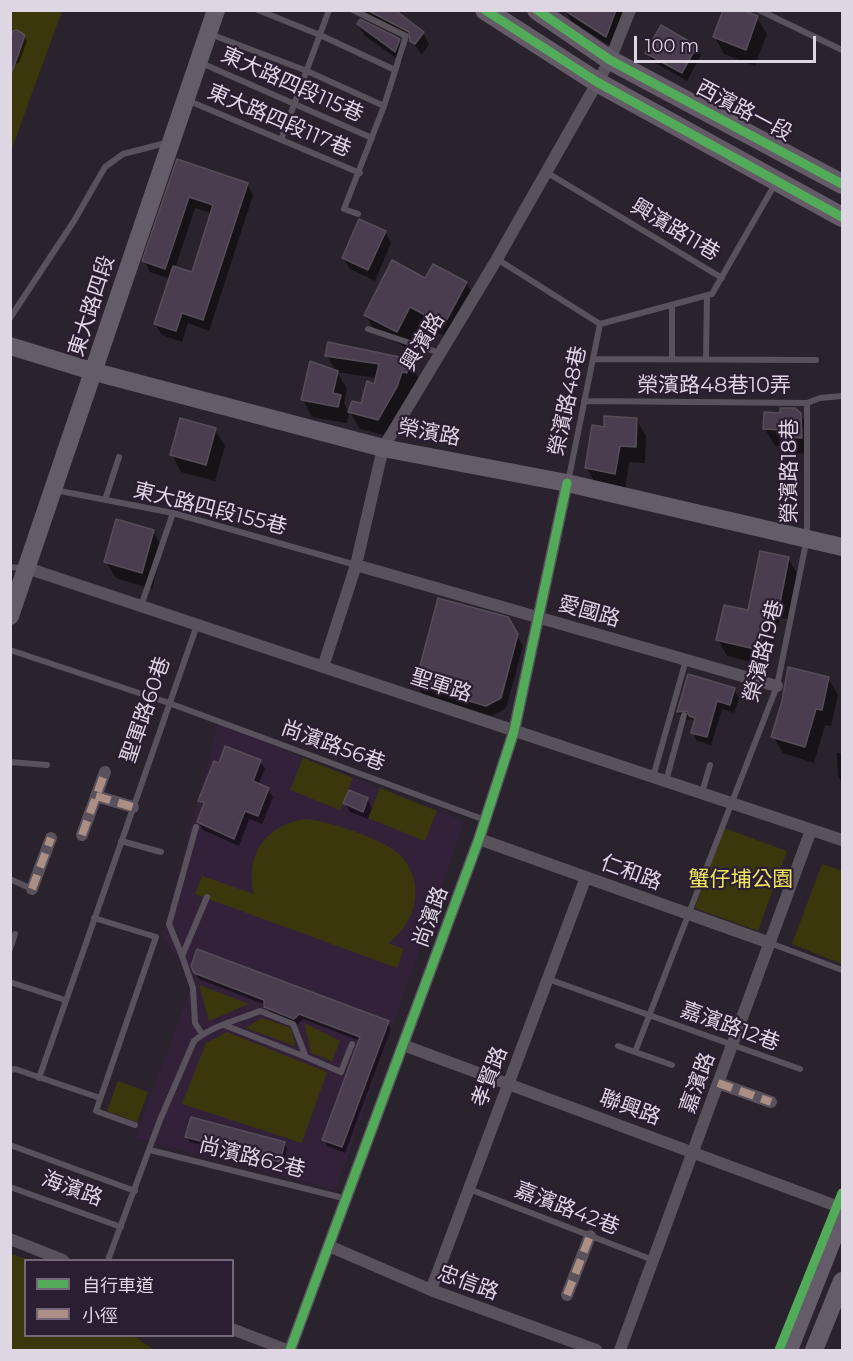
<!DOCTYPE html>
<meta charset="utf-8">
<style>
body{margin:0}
#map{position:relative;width:853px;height:1361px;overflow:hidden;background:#2a222d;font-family:Montserrat,"Noto Sans TC",sans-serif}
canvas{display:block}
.frame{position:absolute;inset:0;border:12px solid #dfd6e4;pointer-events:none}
.legend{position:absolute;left:24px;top:1259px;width:210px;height:78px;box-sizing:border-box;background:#2b1d32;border:2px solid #736779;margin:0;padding:8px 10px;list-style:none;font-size:18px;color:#dfd6e4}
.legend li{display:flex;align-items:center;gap:12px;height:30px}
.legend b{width:30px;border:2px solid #736779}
.scale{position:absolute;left:634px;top:36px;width:182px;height:27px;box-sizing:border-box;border:3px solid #dfd6e4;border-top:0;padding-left:8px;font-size:18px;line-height:21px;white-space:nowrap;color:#dfd6e4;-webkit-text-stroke:4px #2b1d32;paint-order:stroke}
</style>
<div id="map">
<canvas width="853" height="1361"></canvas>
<div class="frame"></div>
<ul class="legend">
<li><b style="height:8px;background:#51ab58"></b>自行車道</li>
<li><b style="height:8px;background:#ac8f84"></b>小徑</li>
</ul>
<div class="scale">100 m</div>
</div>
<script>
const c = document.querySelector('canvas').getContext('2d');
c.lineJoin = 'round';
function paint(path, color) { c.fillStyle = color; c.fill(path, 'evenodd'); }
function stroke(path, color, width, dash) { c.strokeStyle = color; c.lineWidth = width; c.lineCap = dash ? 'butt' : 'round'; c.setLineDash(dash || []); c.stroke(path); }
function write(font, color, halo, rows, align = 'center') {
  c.font = font + ' Montserrat,"Noto Sans TC",sans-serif'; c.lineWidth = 4.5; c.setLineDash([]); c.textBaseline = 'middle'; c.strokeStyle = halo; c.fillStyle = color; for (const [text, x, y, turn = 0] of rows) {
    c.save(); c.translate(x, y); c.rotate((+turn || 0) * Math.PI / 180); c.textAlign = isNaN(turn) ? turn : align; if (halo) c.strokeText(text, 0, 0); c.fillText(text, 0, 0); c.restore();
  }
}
paint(new Path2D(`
 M218 724 464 821 336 1190 135 1138 193 983 162 935Z`), '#33213a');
paint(new Path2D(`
 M10 11H62L11 151H10Z
 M303 758 353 778 340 810 290 790Z
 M380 788 437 811 425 841 368 818Z
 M306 819C329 821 379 838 397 852 427 879 418 922 388 943L404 949 397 968 195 894 202 876 254 894C244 854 267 824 306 819Z
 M724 828 787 851 758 931 695 908Z
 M822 864 842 871V964L792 944Z
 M199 985 249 1004 209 1021Z
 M262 1018 291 1028 295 1046 246 1028Z
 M304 1023 340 1041 332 1061 311 1053Z
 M227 1032 327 1072 302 1143 182 1104 206 1043Z
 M118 1081 148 1092 137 1122 107 1111Z
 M10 1254 31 1260H26V1336H134L154 1350H11Z`), '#3b370d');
paint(new Path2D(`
 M362 10H392L423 33 429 44 422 55 411 40Z
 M565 10H626L612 47 571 21Z
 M757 18 767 34 755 66 724 54 715 37Z
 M358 25 399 40 405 51 402 62 365 36Z
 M24 36 27 41 19 63 16 64 10 61V41Z
 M696 47 701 55 687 81 652 61 647 53Z
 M178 161 247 184 253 195 209 331 188 323 182 342 162 335 155 324 170 279 150 272 144 261ZM195 208 212 213 193 274 175 268Z
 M385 232 391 243 375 281 350 269 343 258Z
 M426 280 466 283 476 300 454 341 420 323 407 348 375 331 365 314Z
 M326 355 408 361 418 377 416 389 411 388 406 405 387 436 360 429 350 412 362 405 377 378 337 372 347 389 344 403 349 413 347 423 312 417 303 400 336 371Z
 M766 413 800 414 810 431V454L792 453 787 446H775L765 429Z
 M636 419 646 436 645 463 629 462 625 490 596 485 587 468 605 429Z
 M215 430 225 446 215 481 181 472 172 455Z
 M153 532 163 548 152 589 116 578 106 562Z
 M788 558 798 575 789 619 780 618 768 666 727 656 718 639 749 612Z
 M507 619 523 646 506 708 492 716 423 695 417 684Z
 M689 676 734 690 739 698 734 713 722 709 711 745 697 741 693 732 695 724 692 719 683 720 678 712Z
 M828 678 838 695 831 726 825 725 814 763 783 753 773 736Z
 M837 753H842V784L838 775Z
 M260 761 265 769 258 785 268 789 273 797 262 824 249 819 239 846 203 830 198 822 204 808 200 801 220 765Z
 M367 799 372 808 368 819 350 812 345 803Z
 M195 973 388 1023 391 1029 345 1153 327 1146 324 1139 360 1041 303 1019 298 1024 270 1013 266 1005 199 979Z
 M187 1137 284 1143 287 1148 283 1166 190 1142Z`), '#0007');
const building = new Path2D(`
 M367 10H395L424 32 415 44 410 41 409 32Z
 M564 10H616L606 37Z
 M723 10H743L758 16 746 50 713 37Z
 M360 19 400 39 395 52 357 24Z
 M661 25 697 46 682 73 645 53Z
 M17 30 25 35 12 72 10 37 13 31Z
 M177 159 248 183 203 320 182 313 176 331 154 324 173 266 192 272 213 205 189 197 165 269 142 261Z
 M359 219 386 231 368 270 342 258Z
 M392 260 425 278 433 264 467 282 444 325 410 307 397 332 364 315Z
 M328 342 409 359 407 373 402 372 397 387 378 420 348 412 352 401 361 403 367 381 374 384 379 364 325 356Z
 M310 361 338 371 333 393 341 395 338 407 301 400Z
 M780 408H795L801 413 802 438 781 437 780 430 763 429 764 412 780 413Z
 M604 416 637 418 636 447 620 446 615 474 585 468 592 425 604 427Z
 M180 418 216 428 206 465 170 455Z
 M116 519 154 530 142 573 104 562Z
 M760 551 789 557 780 603 771 602 759 650 716 640 724 605 748 610Z
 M438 598 508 617 518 634 501 698 486 706 415 685Z
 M788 667 829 677 822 710 816 709 805 747 771 737 782 701Z
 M688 674 735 688 730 705 717 701 707 737 691 733 695 718 689 716 687 711 677 712Z
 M225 746 261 760 253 781 269 788 258 816 245 811 234 839 197 822 204 803 198 801 214 761 219 763Z
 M349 790 368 798 363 812 343 803Z
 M197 949 389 1021 342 1147 322 1140 360 1037 299 1014 294 1019 264 1007V1000L194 973 191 966Z
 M191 1117 285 1142 280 1162 185 1137Z`);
paint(building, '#4a3d50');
stroke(building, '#554e58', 1.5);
stroke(new Path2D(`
 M258 10 320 35 395 70
 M353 10 406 36 384 106 344 209 358 214
 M759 10 842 50
 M210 34 307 71 384 106
 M199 62 372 138
 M189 101 360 173
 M281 140 329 10
 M546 172 722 278
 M497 259 600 324 712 294 775 184
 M672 305V359
 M10 318 74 221 105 167 123 154 166 143
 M368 329 440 353
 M593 359 816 360
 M706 359 707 295
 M584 401 807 403 820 398 842 396
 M568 482 600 324
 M55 490 173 513 356 565
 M105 500 119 457
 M10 567 23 568
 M141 606 173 513
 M10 650 169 703 485 820
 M10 762 47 765
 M653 777 686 660
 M666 781 684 715
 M702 793 710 765
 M121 841 161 852
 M10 879 32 889
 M94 918 156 937 96 1111 135 1125
 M770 943 842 970
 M10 949 15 934
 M182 956 169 924 196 827
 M548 979 800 1069
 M10 982 65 1000
 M202 1034 195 1023 193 988 182 956 207 897
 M618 1046 672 1065
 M635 1052 777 686 807 538V403
 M306 1057 341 1072 352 1044
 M10 1070 15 1069 100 1098
 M39 1078 197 625
 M10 1145 135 1191
 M150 1150 347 1199
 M10 1187 121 1227
 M469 1189 653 1260
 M108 1260 160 1120 194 1041C211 1026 238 1020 260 1011L293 1024 306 1057 224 1025`), '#59525d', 6);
stroke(new Path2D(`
 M356 565 777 686
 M27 568 842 840
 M323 667 356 565 383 448 497 259 610 60 630 10
 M96 796 133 807
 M82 835 105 772
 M479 839 770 943
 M32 889 51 838
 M403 1045 842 1208
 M718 1083 771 1102
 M10 1239 63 1260
 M329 1246 431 1290 596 1350
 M431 1290 586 877
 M567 1295 590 1236
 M232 1329 287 1350
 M290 1350 479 839 514 731 567 483
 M620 1350 811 830`), '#59525d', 12);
stroke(new Path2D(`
 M10 346 95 372 383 448 567 483 842 547
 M10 616 216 10
 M789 1350 842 1216
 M814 1350 842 1281`), '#655c69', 18);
stroke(new Path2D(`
 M485 10 597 82 842 217
 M537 10 610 60 842 184`), '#645a68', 20);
stroke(new Path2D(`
 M96 796 133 807
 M82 835 105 772
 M32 889 51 838
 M718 1083 771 1102
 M567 1295 590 1236`), '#ac8f84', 8, [15, 8]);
stroke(new Path2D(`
 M485 10 597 82 842 217
 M537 10 610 60 842 184
 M290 1350 479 839 514 731 567 483
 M779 1350 842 1193`), '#51ab58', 9);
write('21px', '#dfd6e4', '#2b1d32', [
 ["東大路四段115巷",292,85,24],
 ["西濱路一段",744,111,28],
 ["東大路四段117巷",279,121,23],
 ["興濱路11巷",675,230,31],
 ["東大路四段",92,306,-72],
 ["興濱路",423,342,-59],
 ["榮濱路48巷10弄",714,386],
 ["榮濱路48巷",568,401,-78],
 ["榮濱路",429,433,11],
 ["榮濱路18巷",790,471,-90],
 ["東大路四段155巷",210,509,14],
 ["愛國路",589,612,16],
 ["榮濱路19巷",764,651,-76],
 ["聖軍路",441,686,18],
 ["聖軍路60巷",146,710,-71],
 ["尚濱路56巷",333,746,20],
 ["仁和路",631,873,20],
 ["尚濱路",431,917,-70],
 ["嘉濱路12巷",730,1027,20],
 ["孝賢路",490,1077,-69],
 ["嘉濱路",698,1083,-70],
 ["聯興路",630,1108,20],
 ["尚濱路62巷",252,1158,14],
 ["海濱路",72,1189,20],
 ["嘉濱路42巷",567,1209,21],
 ["忠信路",468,1283,20]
]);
write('21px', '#ede460', '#2b1d32', [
 ["蟹仔埔公園",741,880]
]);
</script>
